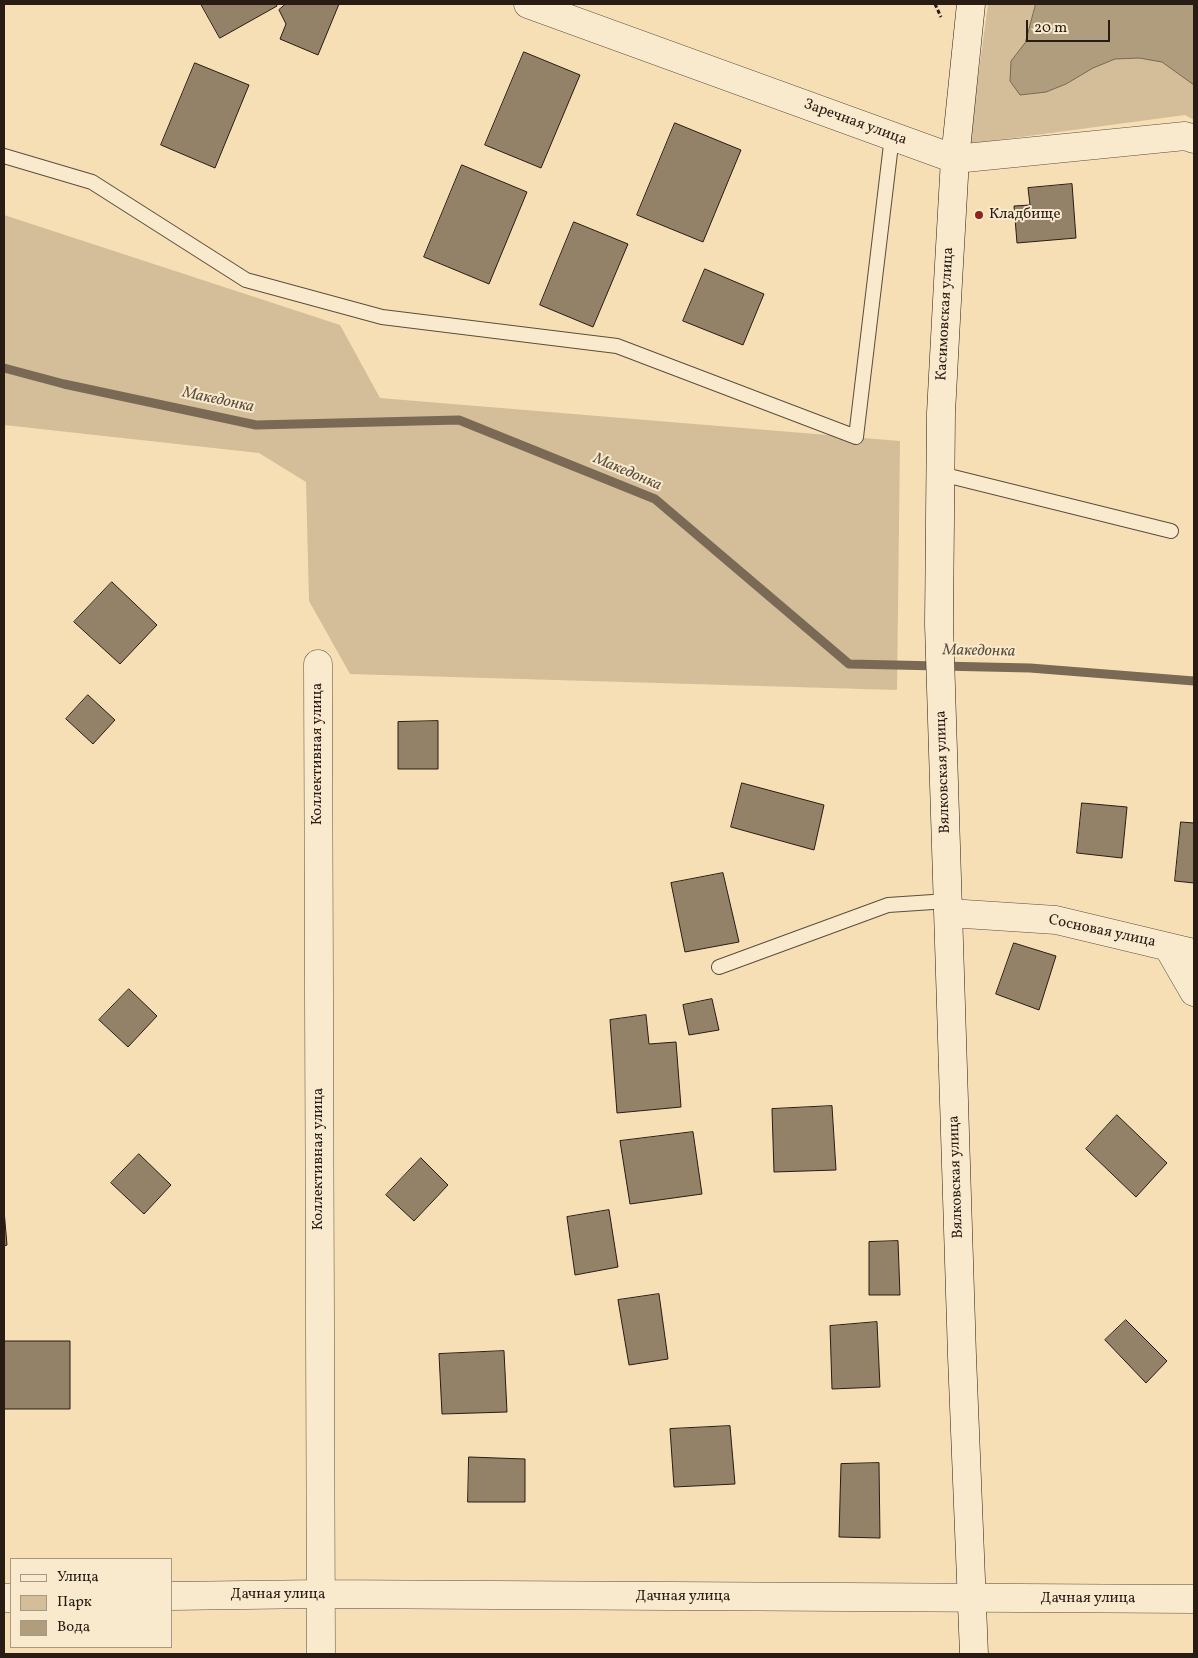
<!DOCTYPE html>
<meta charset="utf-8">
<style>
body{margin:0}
#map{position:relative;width:1198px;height:1658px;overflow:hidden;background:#f6dfb4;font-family:Vollkorn,serif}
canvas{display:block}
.frame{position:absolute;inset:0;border:5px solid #281c15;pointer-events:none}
.legend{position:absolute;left:10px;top:1558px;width:162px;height:90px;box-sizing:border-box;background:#f9eace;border:1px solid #a59884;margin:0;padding:6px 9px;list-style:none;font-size:15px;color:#281c15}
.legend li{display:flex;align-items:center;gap:10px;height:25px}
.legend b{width:25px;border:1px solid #a59884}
.scale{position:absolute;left:1026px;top:20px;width:84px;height:22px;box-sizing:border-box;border:2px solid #281c15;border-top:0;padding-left:6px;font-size:15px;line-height:18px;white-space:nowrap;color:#281c15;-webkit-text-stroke:4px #f9eace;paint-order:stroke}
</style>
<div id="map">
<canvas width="1198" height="1658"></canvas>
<div class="frame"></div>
<ul class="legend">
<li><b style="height:6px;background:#f9eace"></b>Улица</li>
<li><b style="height:14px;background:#d3be99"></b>Парк</li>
<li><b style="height:14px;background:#b09d7e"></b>Вода</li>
</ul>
<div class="scale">20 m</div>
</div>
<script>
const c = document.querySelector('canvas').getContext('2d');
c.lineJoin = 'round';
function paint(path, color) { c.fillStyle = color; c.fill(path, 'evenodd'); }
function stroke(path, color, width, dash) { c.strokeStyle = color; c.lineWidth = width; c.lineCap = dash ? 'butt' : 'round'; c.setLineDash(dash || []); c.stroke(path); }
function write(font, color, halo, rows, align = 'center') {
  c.font = font + ' Vollkorn,serif'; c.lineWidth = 4; c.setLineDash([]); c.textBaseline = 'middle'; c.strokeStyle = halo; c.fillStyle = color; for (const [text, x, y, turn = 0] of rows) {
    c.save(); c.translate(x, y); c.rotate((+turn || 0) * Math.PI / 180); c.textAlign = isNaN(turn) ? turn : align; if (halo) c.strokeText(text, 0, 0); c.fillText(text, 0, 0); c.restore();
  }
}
paint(new Path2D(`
 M988 4H1194V120L1185 115 969 144Z
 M4 215 340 325 380 398 900 441 897 690 350 674 309 601 306 482 259 453 4 425Z`), '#d3be99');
const water = new Path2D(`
 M1036 4H1194V85L1162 62 1139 58 1115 59 1093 68 1066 84 1046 92 1020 95 1010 81 1011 61 1025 43Z`);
paint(water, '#b09d7e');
stroke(water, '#7a6954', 1);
stroke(new Path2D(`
 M4 368 64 384 256 425 459 420 655 499 849 664 1030 668 1194 681`), '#7a6954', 9);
const building = new Path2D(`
 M201 4H276L277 6 220 38Z
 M286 4H339L318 55 280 39 286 24 279 10Z
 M524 52 580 75 541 168 485 145Z
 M195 63 249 85 215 168 161 145Z
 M675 123 741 150 703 242 637 215Z
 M462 165 527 192 489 284 424 257Z
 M1072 184 1076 238 1017 243 1014 206 1030 205 1028 188Z
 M574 222 628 244 593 327 540 305Z
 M705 269 764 294 743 345 683 321Z
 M112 582 157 625 120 664 74 622Z
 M88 695 115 720 93 744 66 719Z
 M438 721V769H398V722Z
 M742 783 824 805 814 850 731 827Z
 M1082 803 1127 807 1122 858 1077 853Z
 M1181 822 1194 823V883L1175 881Z
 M723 873 739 942 685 952 671 883Z
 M1014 943 1056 956 1039 1010 996 994Z
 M129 989 157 1016 128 1047 99 1020Z
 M712 999 719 1030 689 1035 683 1005Z
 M646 1015 649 1044 676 1042 681 1107 617 1113 610 1020Z
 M832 1106 836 1170 774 1172 772 1109Z
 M1117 1115 1167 1163 1136 1197 1086 1149Z
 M693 1132 702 1194 630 1204 620 1141Z
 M139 1154 171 1185 144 1214 111 1183Z
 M421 1158 448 1185 414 1221 386 1195Z
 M4 1210 7 1245 4 1246Z
 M609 1210 618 1267 575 1275 567 1217Z
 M898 1241 900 1295H869V1242Z
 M659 1294 668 1359 629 1365 618 1300Z
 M1126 1320 1167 1361 1146 1383 1105 1340Z
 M877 1322 880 1387 832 1389 830 1326Z
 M4 1341H70V1409H4Z
 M504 1351 507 1412 442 1414 439 1354Z
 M730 1426 735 1484 674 1487 670 1429Z
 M469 1457 525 1459V1502H468Z
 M879 1463 880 1538 839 1537 841 1464Z`);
paint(building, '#938168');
stroke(building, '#281c15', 1);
const lane = new Path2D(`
 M4 156 92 182 246 280 382 317 617 346 856 437 892 136
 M941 474 1171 531
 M719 967 888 905 948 901`);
const street = new Path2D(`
 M528 4 955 159 1185 136 1194 139
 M318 664 321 1654
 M949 913 1056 920 1194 953
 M1168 947 1194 992
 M171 1596 320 1594 1194 1599
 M4 1598H11`);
const secondary = new Path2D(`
 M971 4 955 159 948 282 941 413 939 624 962 1356 974 1654`);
stroke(lane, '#5c4d3d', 16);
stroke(street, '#5c4d3d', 29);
stroke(secondary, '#281c15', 29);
stroke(new Path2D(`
 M935 4 941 17`), '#281c15', 3, [4, 2.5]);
stroke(lane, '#f9eace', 14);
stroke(street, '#f9eace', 28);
stroke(secondary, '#f9eace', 28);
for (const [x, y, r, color] of [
 [979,215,5,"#8f2418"]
]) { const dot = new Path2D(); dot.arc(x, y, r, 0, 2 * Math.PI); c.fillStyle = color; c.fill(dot); stroke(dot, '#f9eace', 2); }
write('15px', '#281c15', '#f9eace', [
 ["Заречная улица",855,123,20],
 ["Касимовская улица",946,314,-87],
 ["Коллективная улица",318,754,-90],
 ["Вялковская улица",944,772,-92],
 ["Сосновая улица",1102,932,12],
 ["Коллективная улица",319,1159,-90],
 ["Вялковская улица",957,1177,-92],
 ["Дачная улица",278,1595],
 ["Дачная улица",683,1597],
 ["Дачная улица",1088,1599]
]);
write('15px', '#281c15', '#f9eace', [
 ["Кладбище",989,215]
], 'left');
write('italic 16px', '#5e503f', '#f9eace', [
 ["Македонка",218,401,12],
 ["Македонка",627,473,23],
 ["Македонка",979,652,1]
]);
</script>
